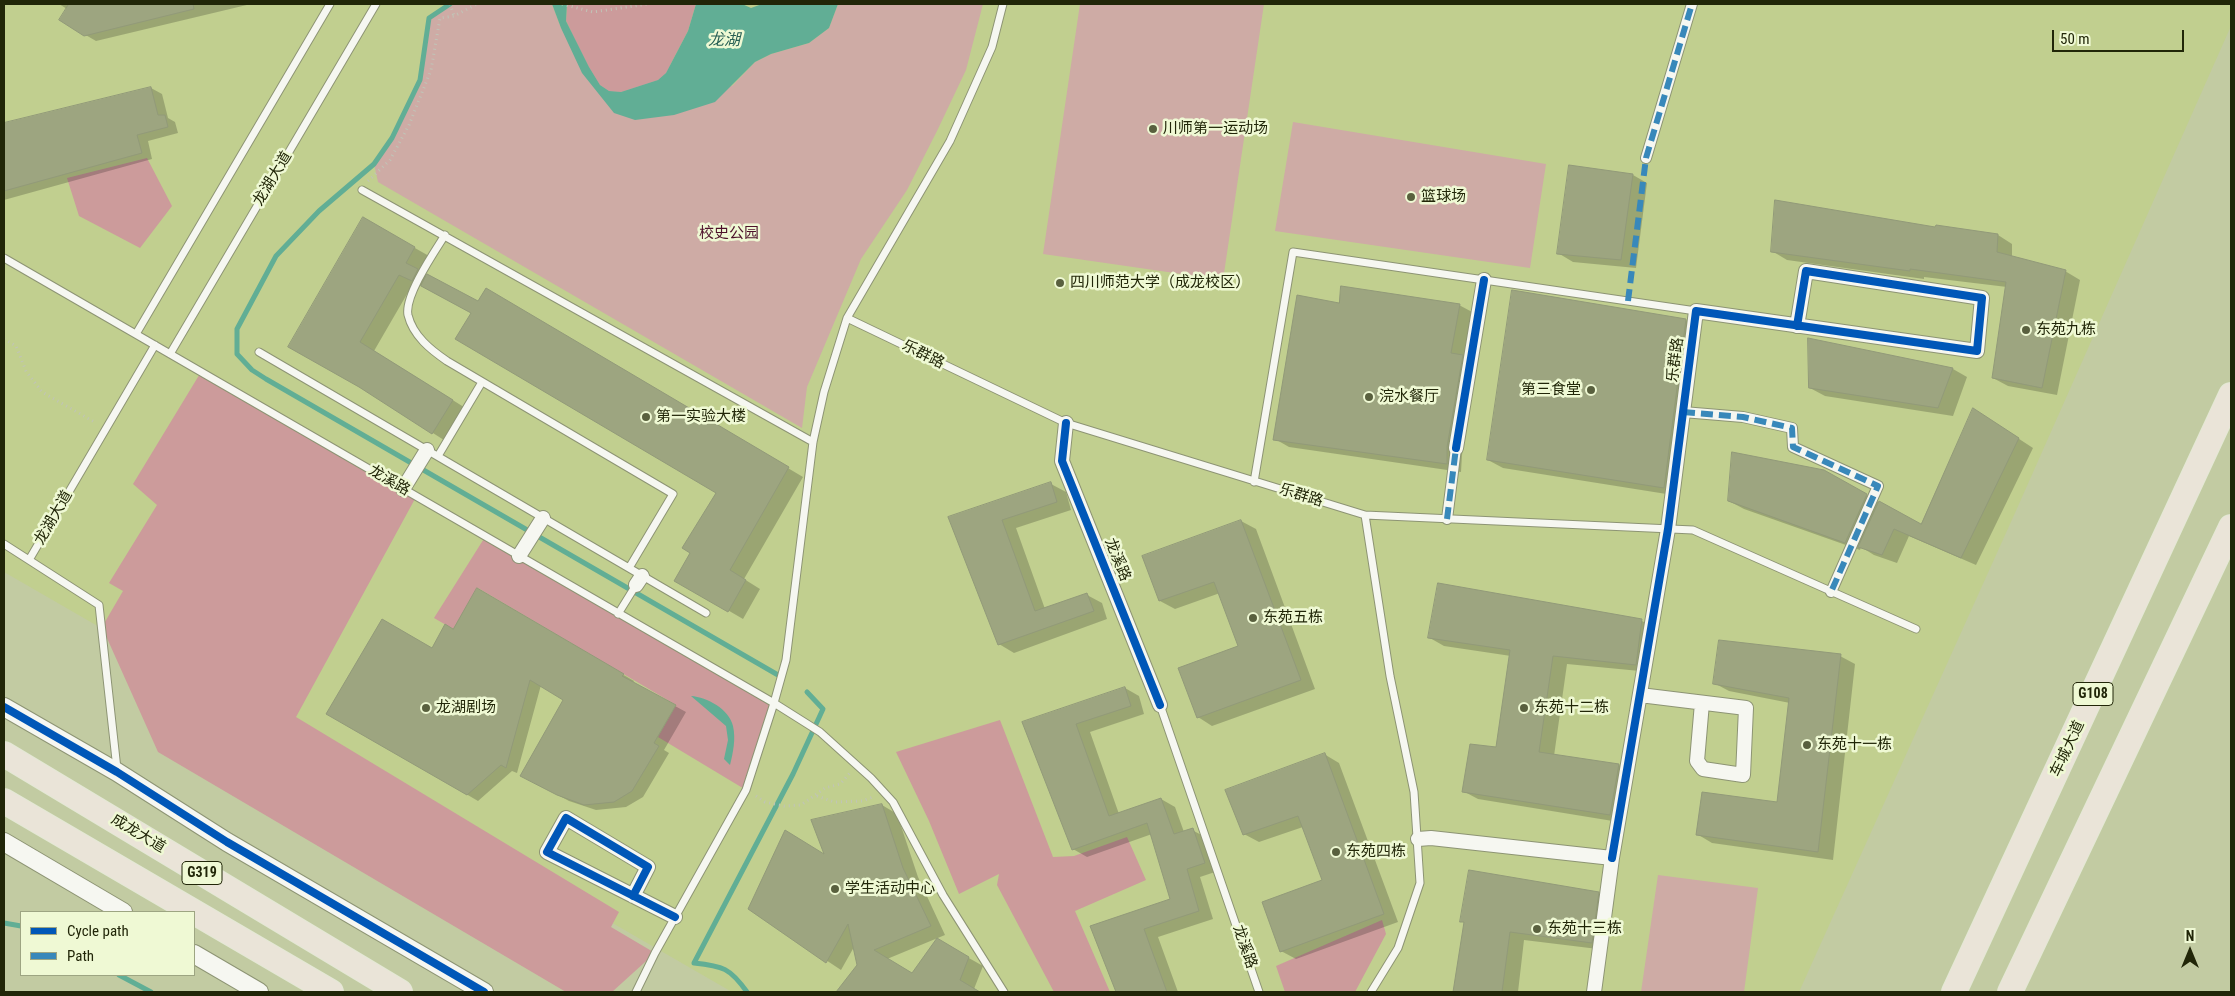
<!DOCTYPE html>
<meta charset="utf-8">
<style>
body{margin:0}
#map{position:relative;width:2235px;height:996px;overflow:hidden;background:#c2cba2;font-family:"Roboto Condensed",sans-serif}
canvas{display:block}
.frame{position:absolute;inset:0;border:5px solid #212608;pointer-events:none}
.legend{position:absolute;left:20px;top:911px;width:175px;height:65px;box-sizing:border-box;background:#eff9d4;border:1px solid #9da582;margin:0;padding:6px 9px;list-style:none;font-size:15px;color:#212608}
.legend li{display:flex;align-items:center;gap:10px;height:25px}
.legend b{width:25px;border:1px solid #9da582}
.north{position:absolute;left:2165px;top:926px;width:50px;height:50px;-webkit-text-stroke:4px #eff9d4;paint-order:stroke;rotate:0deg;font-size:14px;font-weight:700;line-height:20px;text-align:center;color:#212608}
.north::after{content:'';display:block;margin:auto;width:18px;height:22px;background:#212608;clip-path:polygon(50% 0,100% 100%,50% 72%,0 100%)}
.scale{position:absolute;left:2052px;top:30px;width:132px;height:22px;box-sizing:border-box;border:2px solid #212608;border-top:0;padding-left:6px;font-size:15px;line-height:18px;white-space:nowrap;color:#212608;-webkit-text-stroke:4px #eff9d4;paint-order:stroke}
</style>
<div id="map">
<canvas width="2235" height="996"></canvas>
<div class="frame"></div>
<ul class="legend">
<li><b style="height:6px;background:#0057b8"></b>Cycle path</li>
<li><b style="height:6px;background:#3888ba"></b>Path</li>
</ul>
<div class="north">N</div>
<div class="scale">50 m</div>
</div>
<script>
const c = document.querySelector('canvas').getContext('2d');
c.lineJoin = 'round';
function paint(path, color) { c.fillStyle = color; c.fill(path, 'evenodd'); }
function stroke(path, color, width, dash) { c.strokeStyle = color; c.lineWidth = width; c.lineCap = dash ? 'butt' : 'round'; c.setLineDash(dash || []); c.stroke(path); }
function write(font, color, halo, rows, align = 'center') {
  c.font = font + ' "Roboto Condensed","Noto Sans SC",sans-serif'; c.lineWidth = 5; c.setLineDash([]); c.textBaseline = 'middle'; c.strokeStyle = halo; c.fillStyle = color; for (const [text, x, y, turn = 0] of rows) {
    c.save(); c.translate(x, y); c.rotate((+turn || 0) * Math.PI / 180); c.textAlign = isNaN(turn) ? turn : align; if (halo) c.strokeText(text, 0, 0); c.fillText(text, 0, 0); c.restore();
  }
}
paint(new Path2D(`
 M4 4H2231V26L2015 513 1799 992H732L4 572Z`), '#c1cf8f');
paint(new Path2D(`
 M454 4H552L561 28 732 86 755 62 771 54 809 43 829 28 838 4H983L966 70 937 131 907 190 861 259 807 387 802 428 378 182 374 164 392 138 420 80 429 18Z
 M1080 4H1264L1223 280 1043 254Z
 M1293 122 1546 164 1530 268 1275 231Z
 M1658 875 1758 888 1744 992H1641Z`), '#ceaba5');
paint(new Path2D(`
 M567 4H696L688 31 666 73 658 80 621 92 609 91 600 85 589 67 566 21Z
 M147 158 172 206 140 248 79 216 67 178Z
 M201 372 416 497 296 717 619 912 611 927 655 953 612 992H566L158 752 102 627 123 591 109 583 157 505 133 484Z
 M485 537 774 703 746 790 658 737 676 705 478 588 453 629 434 618Z
 M1000 720 1053 857 1074 856 1127 837 1146 880 1075 911 1110 992H1054L997 885 999 874 959 894 929 821 896 752Z
 M1382 920 1386 934 1355 992H1285L1276 966Z`), '#cc9b9b');
paint(new Path2D(`
 M552 4H567L566 21 589 67 600 85 609 91 621 92 658 80 666 73 688 31 696 4H742L751 8 762 4H838L829 28 809 43 771 54 755 62 715 102 674 115 635 120 614 113 582 73 561 28Z
 M691 696C707 697 729 709 733 726 736 739 733 753 730 765L724 759 728 740 726 726Z`), '#61ae95');
paint(new Path2D(`
 M59 4H251L96 41 60 20 67 9Z
 M151 88 162 94 168 118 175 122 178 133 148 141 152 159 4 200V124Z
 M1633 175 1647 183 1636 268 1573 262 1558 253Z
 M364 219 429 256 420 272 478 303 486 289 803 477 744 579 760 589 743 619 676 580 692 553 718 493 472 313 414 282 374 351 467 409 447 442 361 387 290 346Z
 M1936 228 1998 235 2012 244V257L2065 271 2080 280 2057 395 2008 386 1993 378 2007 287 1924 277V279L1787 260 1772 251Z
 M1340 304 1459 305 1474 313 1477 364 1462 455 1461 472 1289 447 1275 439Z
 M1686 320 1700 329 1679 496 1503 468 1488 460Z
 M1809 340 1953 369 1967 377 1953 416 1825 396 1810 388Z
 M1987 418 2033 448 1976 565 1909 536 1897 563 1874 555 1861 547 1860 550 1744 509 1729 501 1824 472 1921 526Z
 M1051 484 1066 492 1071 510 1016 528 1045 609 1087 595 1102 603 1107 619 1014 653 999 644 950 518Z
 M1241 521 1256 529 1315 689 1212 726 1198 717 1240 647 1220 593 1175 609 1160 601 1143 557Z
 M1439 584 1642 621 1656 629 1650 672 1567 664 1554 756 1619 765 1633 773 1625 823 1478 799 1463 791 1497 748 1511 656 1444 646 1430 638Z
 M478 590 634 681 633 683 686 712 664 750 669 753 643 797 626 807 596 810 569 801 532 781 565 700 541 685 517 773 512 771 478 801 328 713 432 650 454 630Z
 M1840 656 1855 664 1833 860 1712 843 1697 834 1778 803 1790 703 1729 691 1714 683Z
 M1125 688 1139 696 1144 714 1090 732 1119 814 1161 799 1175 807 1184 832 1192 830 1207 838 1218 871 1200 877 1213 919 1158 937 1178 992H1117L1092 927 1172 900 1152 834 1087 857 1073 849 1024 722Z
 M1324 754 1339 763 1398 922 1296 959 1281 951 1323 880 1303 827 1259 842 1244 834Z
 M882 805 897 814 918 877 945 935 887 959 912 974 937 940 983 966 974 989 978 992H838L858 966 854 947 841 970 749 909 826 856Z
 M1598 893 1613 902 1606 950 1524 940 1518 992H1454L1465 923 1461 921Z`), '#0003');
stroke(new Path2D(`
 M450 4 429 18 420 80 392 138 374 164 319 211 276 256 237 329V354L252 370 266 379 778 675
 M4 923 21 926
 M119 975 151 992
 M747 992C730 968 723 966 694 963L793 774 823 709 807 692`), '#61ae95', 5);
const building = new Path2D(`
 M69 4H193L194 9 84 36 59 20Z
 M151 87 158 115H165L168 127 137 135 142 153 4 191V123Z
 M1569 165 1633 174 1621 260 1557 254Z
 M1775 200 1935 227 1936 225 1998 234 1997 252 2066 270 2042 388 1992 378 2006 282 1910 269V271L1771 252Z
 M363 217 415 247 406 263 418 269 412 281 399 275 360 342 453 400 432 434 359 387 288 347Z
 M427 274 478 301 486 288 789 467 730 570 746 580 728 612 674 581 690 553 682 548 716 493 455 339 471 313 421 286Z
 M1341 286 1460 304 1451 353 1463 355 1447 447V464L1273 440 1297 295 1339 303Z
 M1512 290 1686 319 1664 488 1487 460Z
 M1808 338 1953 368 1938 408 1809 388Z
 M1973 408 2019 438 1961 558 1894 529 1882 555 1858 547 1879 501 1921 524Z
 M1732 452 1824 470 1867 494 1845 543 1728 501Z
 M1051 482 1057 502 1002 520 1035 611 1087 593 1094 611 998 645 948 517Z
 M1241 520 1301 680 1197 718 1178 668 1238 646 1214 582 1159 601 1142 556Z
 M1438 583 1642 619 1636 665 1553 656 1539 752 1619 764 1610 815 1462 792 1470 744 1496 747 1510 650 1428 638Z
 M477 588 624 674 622 676 676 705 654 743 659 746 632 791 614 802 584 805 557 795 520 776 563 700 530 680 506 768 501 765 467 795 326 714 382 619 432 648 445 624 453 629Z
 M1719 640 1841 654 1818 852 1696 835 1702 792 1777 802 1789 698 1713 684Z
 M1125 687 1131 706 1076 724 1109 816 1161 798 1174 834 1193 828 1205 863 1187 869 1199 911 1144 929 1167 992H1116L1090 926 1170 899 1147 823 1072 850 1022 722Z
 M1325 753 1384 914 1280 952 1262 902 1322 880 1298 816 1243 835 1225 790Z
 M882 804 903 868 931 926 874 950 912 973 937 938 969 957 960 980 980 992H836L857 965 848 924 826 963 748 909 785 830 824 854 811 820Z
 M1469 870 1599 892 1592 943 1510 932 1502 992H1453L1464 922H1460Z`);
paint(building, '#9da580');
stroke(building, '#929a79', 1);
const service = new Path2D(`
 M362 190 813 442
 M445 235C435 251 404 296 408 315 413 336 431 350 447 361L673 494 629 568
 M4 258 774 703 820 732 871 778 893 802 943 895 1004 992
 M847 318 1066 423 1365 515 1693 530 1916 629
 M136 334 330 4
 M259 352 706 613
 M170 354 376 4
 M438 456 482 382
 M1254 482 1293 252 1696 311
 M1365 515 1390 676 1414 792 1420 883 1398 948 1371 992
 M4 544 99 605 117 769
 M29 560 155 345
 M618 614 636 585
 M1160 705 1259 992
 M636 992 655 953 746 790 774 703 786 660 813 442 824 392 847 318 950 141 992 47 1003 4`);
const pedestrian = new Path2D(`
 M1646 158 1692 4
 M1683 412 1743 417 1792 428 1793 447 1878 486 1831 592
 M1447 519 1456 448`);
const minor = new Path2D(`
 M1066 423 1062 461 1160 705
 M1456 448 1484 280
 M403 489 427 450
 M519 556 543 518
 M636 585 642 576
 M1640 695 1746 708 1743 775 1703 769 1697 761 1702 703
 M1418 839 1431 838 1612 858 1594 992
 M1612 858 1668 529 1696 311 1977 351 1982 298 1806 271 1797 326
 M633 896 648 867 566 818 547 852 675 917`);
const tertiary = new Path2D(`
 M4 707 117 772 227 842 484 992
 M4 842 123 912
 M194 954 259 992`);
const trunk = new Path2D(`
 M4 754 400 992
 M4 801 331 992
 M1954 992 2231 395
 M2010 992 2231 527`);
stroke(service, '#8d9474', 9);
stroke(pedestrian, '#8d9474', 12);
stroke(minor, '#8d9474', 16);
stroke(tertiary, '#8d9474', 20);
stroke(trunk, '#e4e8d5', 26);
stroke(new Path2D(`
 M450 4 454 16
 M562 4 593 12 648 4
 M368 181 390 160 409 125 431 70 440 18 454 16 477 4
 M4 339 16 346 26 371 42 392 96 423
 M756 796 765 802 784 806 801 805 825 788 840 784 850 773
 M817 796 834 802 862 801 873 797`), '#c1c4b7', 3, [1, 4]);
stroke(service, '#f6f7f1', 7);
stroke(pedestrian, '#f6f7f1', 10);
stroke(minor, '#f6f7f1', 14);
stroke(tertiary, '#f6f7f1', 18);
stroke(trunk, '#eae4d8', 24);
stroke(new Path2D(`
 M1628 301 1646 158 1692 4
 M1683 412 1743 417 1792 428 1793 447 1878 486 1831 592
 M1447 519 1456 448`), '#3888ba', 6, [12, 6]);
stroke(new Path2D(`
 M1066 423 1062 461 1160 705
 M1456 448 1484 280
 M4 707 117 772 227 842 484 992
 M1612 858 1668 529 1696 311 1977 351 1982 298 1806 271 1797 326
 M633 896 648 867 566 818 547 852 675 917`), '#0057b8', 8);
for (const [x, y, r, color] of [
 [1153,129,5,"#59603e"],
 [1411,197,5,"#59603e"],
 [1060,283,5,"#59603e"],
 [2026,330,5,"#59603e"],
 [1591,390,5,"#59603e"],
 [1369,397,5,"#59603e"],
 [646,417,5,"#59603e"],
 [1253,618,5,"#59603e"],
 [426,708,5,"#59603e"],
 [1524,708,5,"#59603e"],
 [1807,745,5,"#59603e"],
 [1336,852,5,"#59603e"],
 [835,889,5,"#59603e"],
 [1537,929,5,"#59603e"]
]) { const dot = new Path2D(); dot.arc(x, y, r, 0, 2 * Math.PI); c.fillStyle = color; c.fill(dot); stroke(dot, '#eff9d4', 2); }
for (const [x, y, w] of [
 [2093,694,40],
 [202,873,40]
]) { const box = new Path2D(); box.roundRect(x - w / 2, y - 11.5, w, 23, 4); c.fillStyle = '#eff9d4'; c.fill(box); stroke(box, '#212608', 1); }
write('bold 14px', '#212608', null, [
 ["G108",2093,694],
 ["G319",202,873]
]);
write('15px', '#212608', '#eff9d4', [
 ["川师第一运动场",1163,129],
 ["篮球场",1421,197],
 ["四川师范大学（成龙校区）",1070,283],
 ["东苑九栋",2036,330],
 ["第三食堂",1581,390,"right"],
 ["浣水餐厅",1379,397],
 ["第一实验大楼",656,417],
 ["东苑五栋",1263,618],
 ["龙湖剧场",436,708],
 ["东苑十二栋",1534,708],
 ["东苑十一栋",1817,745],
 ["东苑四栋",1346,852],
 ["学生活动中心",845,889],
 ["东苑十三栋",1547,929]
], 'left');
write('15px', '#212608', '#eff9d4', [
 ["龙湖大道",273,179,-59],
 ["乐群路",923,355,26],
 ["乐群路",1676,360,-83],
 ["龙溪路",389,481,30],
 ["乐群路",1301,496,17],
 ["龙湖大道",54,518,-60],
 ["龙溪路",1117,560,68],
 ["车城大道",2068,749,-65],
 ["成龙大道",138,834,31],
 ["龙溪路",1244,947,71]
]);
write('15px', '#4d112a', '#eff9d4', [
 ["校史公园",729,234]
]);
write('italic 16px', '#275f54', '#eff9d4', [
 ["龙湖",724,41]
]);
</script>
